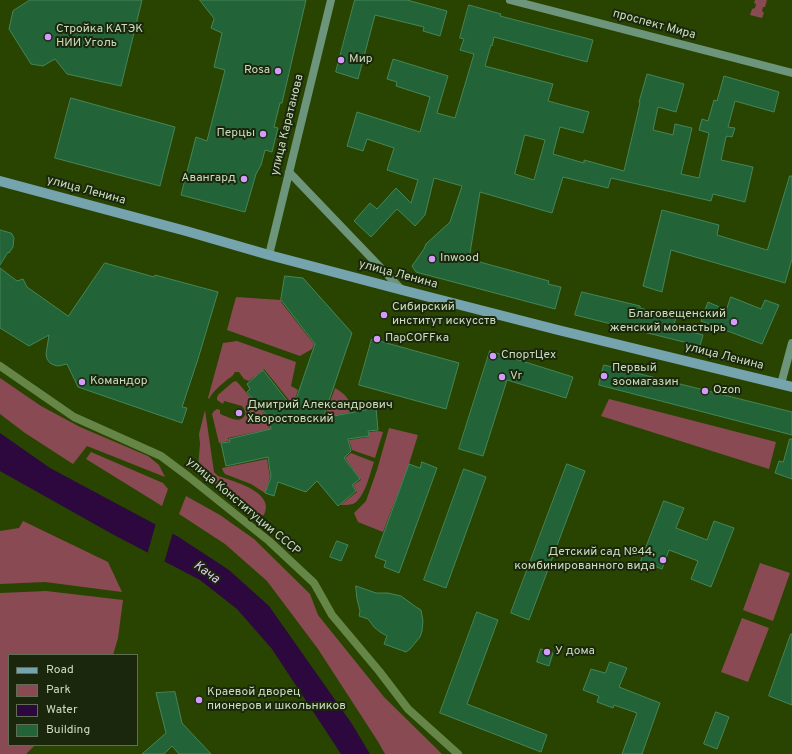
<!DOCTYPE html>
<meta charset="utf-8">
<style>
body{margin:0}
#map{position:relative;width:792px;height:754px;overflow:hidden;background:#284400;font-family:Overpass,sans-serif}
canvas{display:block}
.legend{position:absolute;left:8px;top:654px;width:130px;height:92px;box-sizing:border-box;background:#1a270d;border:1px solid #606f53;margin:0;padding:5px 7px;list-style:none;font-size:12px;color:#cadcbb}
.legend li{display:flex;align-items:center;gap:8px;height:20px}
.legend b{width:20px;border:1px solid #606f53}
</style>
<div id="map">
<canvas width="792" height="754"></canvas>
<ul class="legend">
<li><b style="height:5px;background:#75a4af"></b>Road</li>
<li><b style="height:11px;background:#8a4a54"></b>Park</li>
<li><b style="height:11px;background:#2c083e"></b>Water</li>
<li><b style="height:11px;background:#226337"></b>Building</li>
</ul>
</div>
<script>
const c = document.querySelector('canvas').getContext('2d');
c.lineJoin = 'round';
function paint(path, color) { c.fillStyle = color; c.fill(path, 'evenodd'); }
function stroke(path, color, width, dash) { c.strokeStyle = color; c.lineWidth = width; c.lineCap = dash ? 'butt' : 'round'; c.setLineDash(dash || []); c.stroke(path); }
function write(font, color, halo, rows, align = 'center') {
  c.font = font + ' Overpass,sans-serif'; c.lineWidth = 4; c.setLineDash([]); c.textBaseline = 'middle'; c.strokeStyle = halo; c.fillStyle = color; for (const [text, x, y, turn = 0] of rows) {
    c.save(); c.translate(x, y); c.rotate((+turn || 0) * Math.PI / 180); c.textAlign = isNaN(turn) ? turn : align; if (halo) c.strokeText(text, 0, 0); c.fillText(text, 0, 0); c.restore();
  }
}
paint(new Path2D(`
 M755 0H767L765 7H763L762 11 764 13 762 18 750 15 752 9 755 8 756 4 754 3Z
 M236 297 281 300V302L314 344 312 349 300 356 227 330Z
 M237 341 296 362 291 386 298 390 293 405 264 369 249 381 244 379 239 372H235C233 376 231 377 228 379 221 385 213 391 209 399L208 398 223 343Z
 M0 378 41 406 80 427 148 456 159 465 165 477 87 446 73 464 25 433 0 414Z
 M236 381 239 384 268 418 270 429 228 438 229 441 219 443 212 414 214 411 217 409 220 410V414C226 416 241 425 245 415 246 411 244 409 242 406L224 401 223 404 217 400V398L218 395 233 382Z
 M335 388C345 394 351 399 351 412L327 417 325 416Z
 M609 399 776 442 769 469 601 416Z
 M205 410 214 472 218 476C233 481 276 492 264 515L256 517 208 478 198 468 200 444 199 434Z
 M389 428 418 435 409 464 383 532 358 522 354 513 366 501 377 470Z
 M378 431 383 432 375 458 352 450 349 440 369 437V432Z
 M91 452 163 483 168 489 162 506 86 459Z
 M351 453 374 462C370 473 365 498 353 504 349 505 344 505 340 505L357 492 353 485 361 480 345 458Z
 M267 459 270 477 265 493 251 484 225 474 223 471 222 468Z
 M186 496 220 515 254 539 310 594 318 615 384 697 442 754H385L377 740 318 649 267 581 225 544 179 514Z
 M23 521 108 562 122 592 45 582 0 584V531L19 528Z
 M760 563 790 573 773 621 743 610Z
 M46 591 123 600 118 638 113 655H9V745H35L26 754H0V593Z
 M742 618 769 628 748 682 721 672Z`), '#8a4a54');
paint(new Path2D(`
 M0 433 50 468 177 536 229 570 269 606 352 724 370 754H341L272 649 237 609 200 580 114 535 0 471Z`), '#2c083e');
paint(new Path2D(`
 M156 523 173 532 164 563 147 555Z`), '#284400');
const building = new Path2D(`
 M30 0H142L121 86 67 74 55 59 43 66 31 64 9 29 13 11Z
 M200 0H306L282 103H280L274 127 278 128 272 152 265 150 261 165 256 174 245 212 181 195 196 137 207 141 225 70 214 67 222 33 211 28 214 19Z
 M355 0H407L447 11 440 36 423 31 424 27 375 15 358 79 336 72Z
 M469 5 501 14 500 16 593 40 587 62 494 37 492 46 491 45 485 66 553 84 548 101 589 112 583 133 560 127 553 154 584 163V160L624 171 640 103 639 102 647 74 684 84 676 112 658 107 653 130 673 135 675 124 692 128 681 174 699 178 709 133 699 130 702 119 708 121 714 100 717 101 724 76 779 92 774 112 735 101 728 127 735 128 732 137 727 136V137H726L721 160 753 167 745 202 713 194 711 201 611 178 608 188 563 177 552 213 480 192 469 259 549 281 548 284 561 287 555 309 416 272 412 266 424 249 426 244 450 222 462 186 434 178 425 215 415 226 397 209 371 237 354 221 370 203 377 209 396 188 411 203 418 180 387 170 394 148 367 139 363 151 347 146 357 112 420 132 430 97 396 86 397 82 387 79 393 59 448 76 437 113 455 118 474 54 460 50 464 39 460 38ZM525 135 545 140 534 180 515 174Z
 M71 98 175 127 160 186 55 158Z
 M790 176H792V259L785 283 671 250 662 292 643 286 662 210 719 225 717 235 767 250Z
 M0 230 11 233 12 234 14 238 13 247 9 253 8 252 0 265Z
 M105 263 154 277 155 275 218 292 198 359 182 407 187 408 182 423 78 387 67 364 58 366 54 365 50 363 47 359 46 354 49 335 29 346 0 328V268L17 281 23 279 27 287 68 316Z
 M285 276 303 278 352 333 323 418 376 408 378 430 368 431 369 436 348 439 351 451 344 458 360 479 352 485 356 491 338 506 317 481 306 492 278 482 274 496 265 493 271 477 268 457 226 466 221 443 230 442 229 439 271 429 269 418 247 392 250 389 247 384 263 370 293 408 315 344 281 300Z
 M582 292 640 306V308L676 318 673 327 703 335 700 346 575 315Z
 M731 297 761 309 765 300 779 305 762 344 701 321 708 302 726 310Z
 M372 339 459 363 446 409 359 385Z
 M490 351 573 377 566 398 507 380 483 456 459 449Z
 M604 365 792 412V435L599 385Z
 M790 439H792V479L775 473 779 461 783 462Z
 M422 462 437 468 399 573 384 567 386 561 375 557 409 464 420 468Z
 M567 464 585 471 529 620 511 613Z
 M464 469 486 477 446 588 424 580Z
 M664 501 684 508 676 528 707 540 714 521 734 528 711 587 691 579 698 561 669 550 662 569 641 561Z
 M337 541 348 545 341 561 330 557Z
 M356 586 376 593H388L401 596 416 607 421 610 423 621 422 631 420 637 410 649 406 652 384 644 387 636 380 632 374 627 368 619 359 616 360 611 357 599Z
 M477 612 498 620 467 704 547 735 541 752 440 713Z
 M791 634H792V705L769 696Z
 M541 649 553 653 549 666 537 662Z
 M610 662 627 668 619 687 660 703 642 754H622L637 713 614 705 613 708 597 702 599 696 583 690 591 669 605 673Z
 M175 692 182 723 211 754H179L172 746 164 754H142L166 733 156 693Z
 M716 712 729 717 717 749 704 744Z`);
paint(building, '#226337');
stroke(building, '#468558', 1);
stroke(new Path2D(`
 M0 366 74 417 161 456 189 477 269 541 314 583 332 615 379 671 408 709 458 754`), '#658647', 8);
stroke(new Path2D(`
 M510 0 792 73
 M289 172 402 290
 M269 255 331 0
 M781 384 792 343`), '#6d957b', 8);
stroke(new Path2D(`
 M0 181 186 231 269 255 402 290 558 330 792 387`), '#75a4af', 10);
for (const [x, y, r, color] of [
 [48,37,4,"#d59bfb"],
 [341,60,4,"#d59bfb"],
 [278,71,4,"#d59bfb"],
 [263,134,4,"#d59bfb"],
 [244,179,4,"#d59bfb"],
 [432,259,4,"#d59bfb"],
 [384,315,4,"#d59bfb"],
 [734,322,4,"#d59bfb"],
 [377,339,4,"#d59bfb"],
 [493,356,4,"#d59bfb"],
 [604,376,4,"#d59bfb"],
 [502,377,4,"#d59bfb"],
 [82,382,4,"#d59bfb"],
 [705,391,4,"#d59bfb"],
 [239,413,4,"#d59bfb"],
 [663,560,4,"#d59bfb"],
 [547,652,4,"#d59bfb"],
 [199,700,4,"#d59bfb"]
]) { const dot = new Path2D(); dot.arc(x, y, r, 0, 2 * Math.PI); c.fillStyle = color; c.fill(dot); stroke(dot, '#1a270d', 1.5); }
write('12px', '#cadcbb', '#1a270d', [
 ["проспект Мира",654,25,15],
 ["улица Каратанова",288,125,-76],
 ["улица Ленина",86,191,15],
 ["улица Ленина",398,275,15],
 ["улица Ленина",724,357,14],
 ["улица Конституции СССР",243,507,40]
]);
write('12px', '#cadcbb', '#1a270d', [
 ["Стройка КАТЭК",56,30],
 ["НИИ Уголь",56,44],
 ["Мир",349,60],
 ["Rosa",270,71,"right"],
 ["Перцы",255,134,"right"],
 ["Авангард",236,179,"right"],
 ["Inwood",440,259],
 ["Сибирский",392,308],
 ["институт искусств",392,322],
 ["Благовещенский",726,315,"right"],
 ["женский монастырь",726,329,"right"],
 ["ПарCOFFка",385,339],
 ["СпортЦех",501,356],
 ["Первый",612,369],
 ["зоомагазин",612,383],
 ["Vr",510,377],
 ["Командор",90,382],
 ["Ozon",713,391],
 ["Дмитрий Александрович",247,406],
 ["Хворостовский",247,420],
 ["Детский сад №44,",655,553,"right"],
 ["комбинированного вида",655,567,"right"],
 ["У дома",555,652],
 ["Краевой дворец",207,693],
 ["пионеров и школьников",207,707]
], 'left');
write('italic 13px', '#e4c5f9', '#1a270d', [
 ["Кача",206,573,36]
]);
</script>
